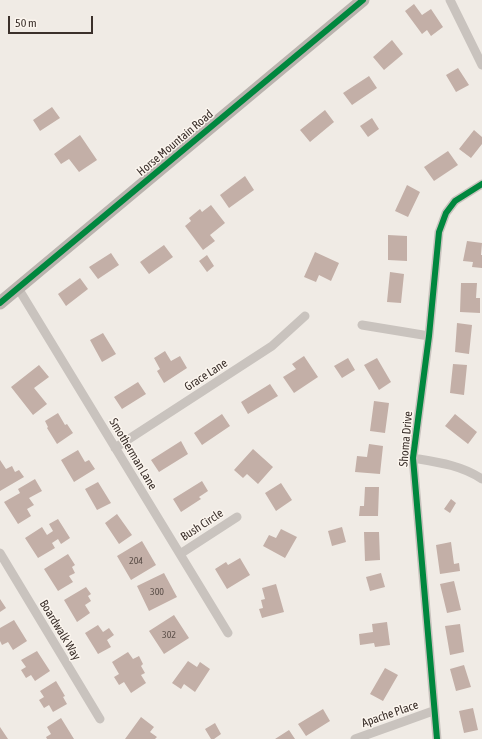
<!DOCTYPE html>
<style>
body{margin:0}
#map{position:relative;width:482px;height:739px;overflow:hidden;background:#f0ebe5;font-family:"Asap Condensed",sans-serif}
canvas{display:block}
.scale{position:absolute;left:8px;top:16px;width:85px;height:18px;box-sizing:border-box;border:2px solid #3b302b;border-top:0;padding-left:5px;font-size:12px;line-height:14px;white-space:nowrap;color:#3b302b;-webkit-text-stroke:3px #fbf5ee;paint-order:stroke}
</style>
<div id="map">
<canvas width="482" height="739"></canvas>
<div class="scale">50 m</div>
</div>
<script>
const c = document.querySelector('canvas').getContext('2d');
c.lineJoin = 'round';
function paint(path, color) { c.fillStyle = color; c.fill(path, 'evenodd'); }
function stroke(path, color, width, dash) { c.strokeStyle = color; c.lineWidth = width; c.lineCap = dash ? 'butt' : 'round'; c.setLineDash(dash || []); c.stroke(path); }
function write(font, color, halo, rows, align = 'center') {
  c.font = font + ' "Asap Condensed",sans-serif'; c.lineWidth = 3; c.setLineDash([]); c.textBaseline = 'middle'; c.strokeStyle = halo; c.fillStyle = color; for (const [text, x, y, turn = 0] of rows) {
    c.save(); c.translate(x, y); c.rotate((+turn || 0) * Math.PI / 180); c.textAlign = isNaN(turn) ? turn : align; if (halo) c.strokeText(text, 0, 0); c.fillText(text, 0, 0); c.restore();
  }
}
paint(new Path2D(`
 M414 4 422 15 431 9 443 27 431 36 427 30 422 34 405 11Z
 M392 40 403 54 384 70 373 57Z
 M458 68 469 85 456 92 446 75Z
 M369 76 377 88 352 105 343 93Z
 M52 107 60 118 40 131 33 120Z
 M325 110 334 122 310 142 300 130Z
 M372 118 379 129 368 137 360 126Z
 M474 130 482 137V144L471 158 459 149Z
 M80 135 97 160 79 172 69 159 61 164 54 154Z
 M448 151 458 165 434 181 424 167Z
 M245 176 254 190 229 208 220 195Z
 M407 185 420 192 408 217 395 211Z
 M211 205 225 223 210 235 215 241 203 250 185 226 191 221 189 218 200 209 202 212Z
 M388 235 407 236V261L388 260Z
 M467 241 482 243 481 255H482V268L472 267 473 262 463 261Z
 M164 245 173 257 149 274 140 262Z
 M315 252 339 263 331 281 319 275 316 282 304 277Z
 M111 253 119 265 98 279 89 267Z
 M207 255 214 266 207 272 199 261Z
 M390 272 404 274 401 303 387 302Z
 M80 278 88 289 66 306 58 294Z
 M461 283H477L476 298H480V313L460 312Z
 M457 323 472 325 469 354 455 352Z
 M103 333 116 354 102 362 90 340Z
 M165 351 171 361 180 356 187 368 164 383 157 371 160 369 154 358Z
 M304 356 318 377 294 393 283 377 296 369 292 364Z
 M348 358 355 370 342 378 334 366Z
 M377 358 391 382 379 390 364 365Z
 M453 364 467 365 464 395 450 393Z
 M39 365 49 377 34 388 47 404 33 415 11 387Z
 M138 382 146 394 122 409 114 397Z
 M270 384 278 396 248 414 241 402Z
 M374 401 389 403 385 433 370 431Z
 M58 413 65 425 67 424 73 433 57 444 47 428 48 427 45 421Z
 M222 414 230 426 202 445 194 433Z
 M455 414 477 432 468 444 445 426Z
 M181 441 188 454 159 472 151 460Z
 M369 444 383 446 380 474 355 472 357 456 367 457Z
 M253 449 273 467 258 484 247 474 243 478 234 470Z
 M78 450 85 462 89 460 95 469 74 482 61 460Z
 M0 460 6 469 12 466 15 472 19 470 24 477 0 491Z
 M35 479 42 491 29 498 34 505 27 509 31 516 18 524 4 502 20 493 18 489Z
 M202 481 208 491 199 497 201 499 181 512 173 499Z
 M98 482 111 503 97 510 85 489Z
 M281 483 292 500 276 511 265 493Z
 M365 487H379L378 516H359L360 506H364Z
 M451 499 456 503 450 513 444 509Z
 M117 514 132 535 119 544 105 523Z
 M58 519 70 538 61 544 58 539 52 543 55 548 38 558 25 538 42 527 47 535 53 531 49 524Z
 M342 527 346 542 332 546 328 531Z
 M281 529 297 537 285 558 263 546 269 535 276 538Z
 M364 532H379L380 560 365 561Z
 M142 541 156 565 131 580 117 556Z
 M451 542 454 564 459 563 460 571 440 574 436 545Z
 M68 554 75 565 72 567 75 573 69 576 73 582 58 591 44 569Z
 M240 558 250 575 227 589 215 569 226 562 228 565Z
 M164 573 177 597 149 611 137 586Z
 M381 573 385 587 370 591 366 577Z
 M454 581 461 610 447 613 440 584Z
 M276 584 284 612 262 618 259 609 263 608 261 600 265 599 262 588Z
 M86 587 91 594 88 596 91 601 85 605 90 613 77 622 64 600Z
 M0 599 6 608 0 612Z
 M174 615 189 638 164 654 149 631Z
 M14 620 27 641 13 650 8 642 2 645 0 641V628Z
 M387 622 390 645 375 647 374 643 360 645 359 634 373 632 372 624Z
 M460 624 464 652 450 655 445 626Z
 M98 625 103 632 109 628 114 635 107 640 111 647 98 654 85 633Z
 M37 651 50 671 35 681 31 675 26 678 21 670 26 667 21 660Z
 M128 652 133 659 139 656 143 664 141 666 145 673 141 675 146 683 131 693 124 682 119 685 114 677 119 674 112 662Z
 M188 661 197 667 200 662 210 669 195 692 184 684 181 689 172 683Z
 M464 665 471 687 456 691 450 669Z
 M385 668 398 675 383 701 370 694Z
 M56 681 65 696 63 697 67 704 53 712 49 705 44 708 39 700 44 697 40 691Z
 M473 708 478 730 464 733 459 711Z
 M323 709 330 721 306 736 298 724Z
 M141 717 154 727 150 732 157 737 155 739H125Z
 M61 718 74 739H47L46 737 51 734 47 727Z
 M215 723 221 734 214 739H211L205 729Z
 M0 727 8 739H0Z
 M289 730 295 739H275Z`), '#c3afa7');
stroke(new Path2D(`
 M450 0 482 65
 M18 288 228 633
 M362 325 429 336
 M115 448 272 346 305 316
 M413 458C437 462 461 465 482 479
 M0 553 100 719
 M180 554 237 517
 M355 739 433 711
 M437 739 413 458 429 336 439 232 446 213 455 201 482 184`), '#c9c3be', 9);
stroke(new Path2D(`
 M0 303 363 0`), '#bab3ae', 13);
stroke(new Path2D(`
 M0 303 363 0
 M437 739 413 458 429 336 439 232 446 213 455 201 482 184`), '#00873e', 6);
write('10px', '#5d504a', null, [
 ["204",136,561],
 ["300",157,592],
 ["302",169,635]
]);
write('12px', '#3b302b', '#fbf5ee', [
 ["Horse Mountain Road",175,143,-40],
 ["Grace Lane",206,375,-33],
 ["Shoma Drive",406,439,-85],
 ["Smotherman Lane",133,454,59],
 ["Bush Circle",202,525,-33],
 ["Boardwalk Way",60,630,59],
 ["Apache Place",390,714,-19]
]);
</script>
